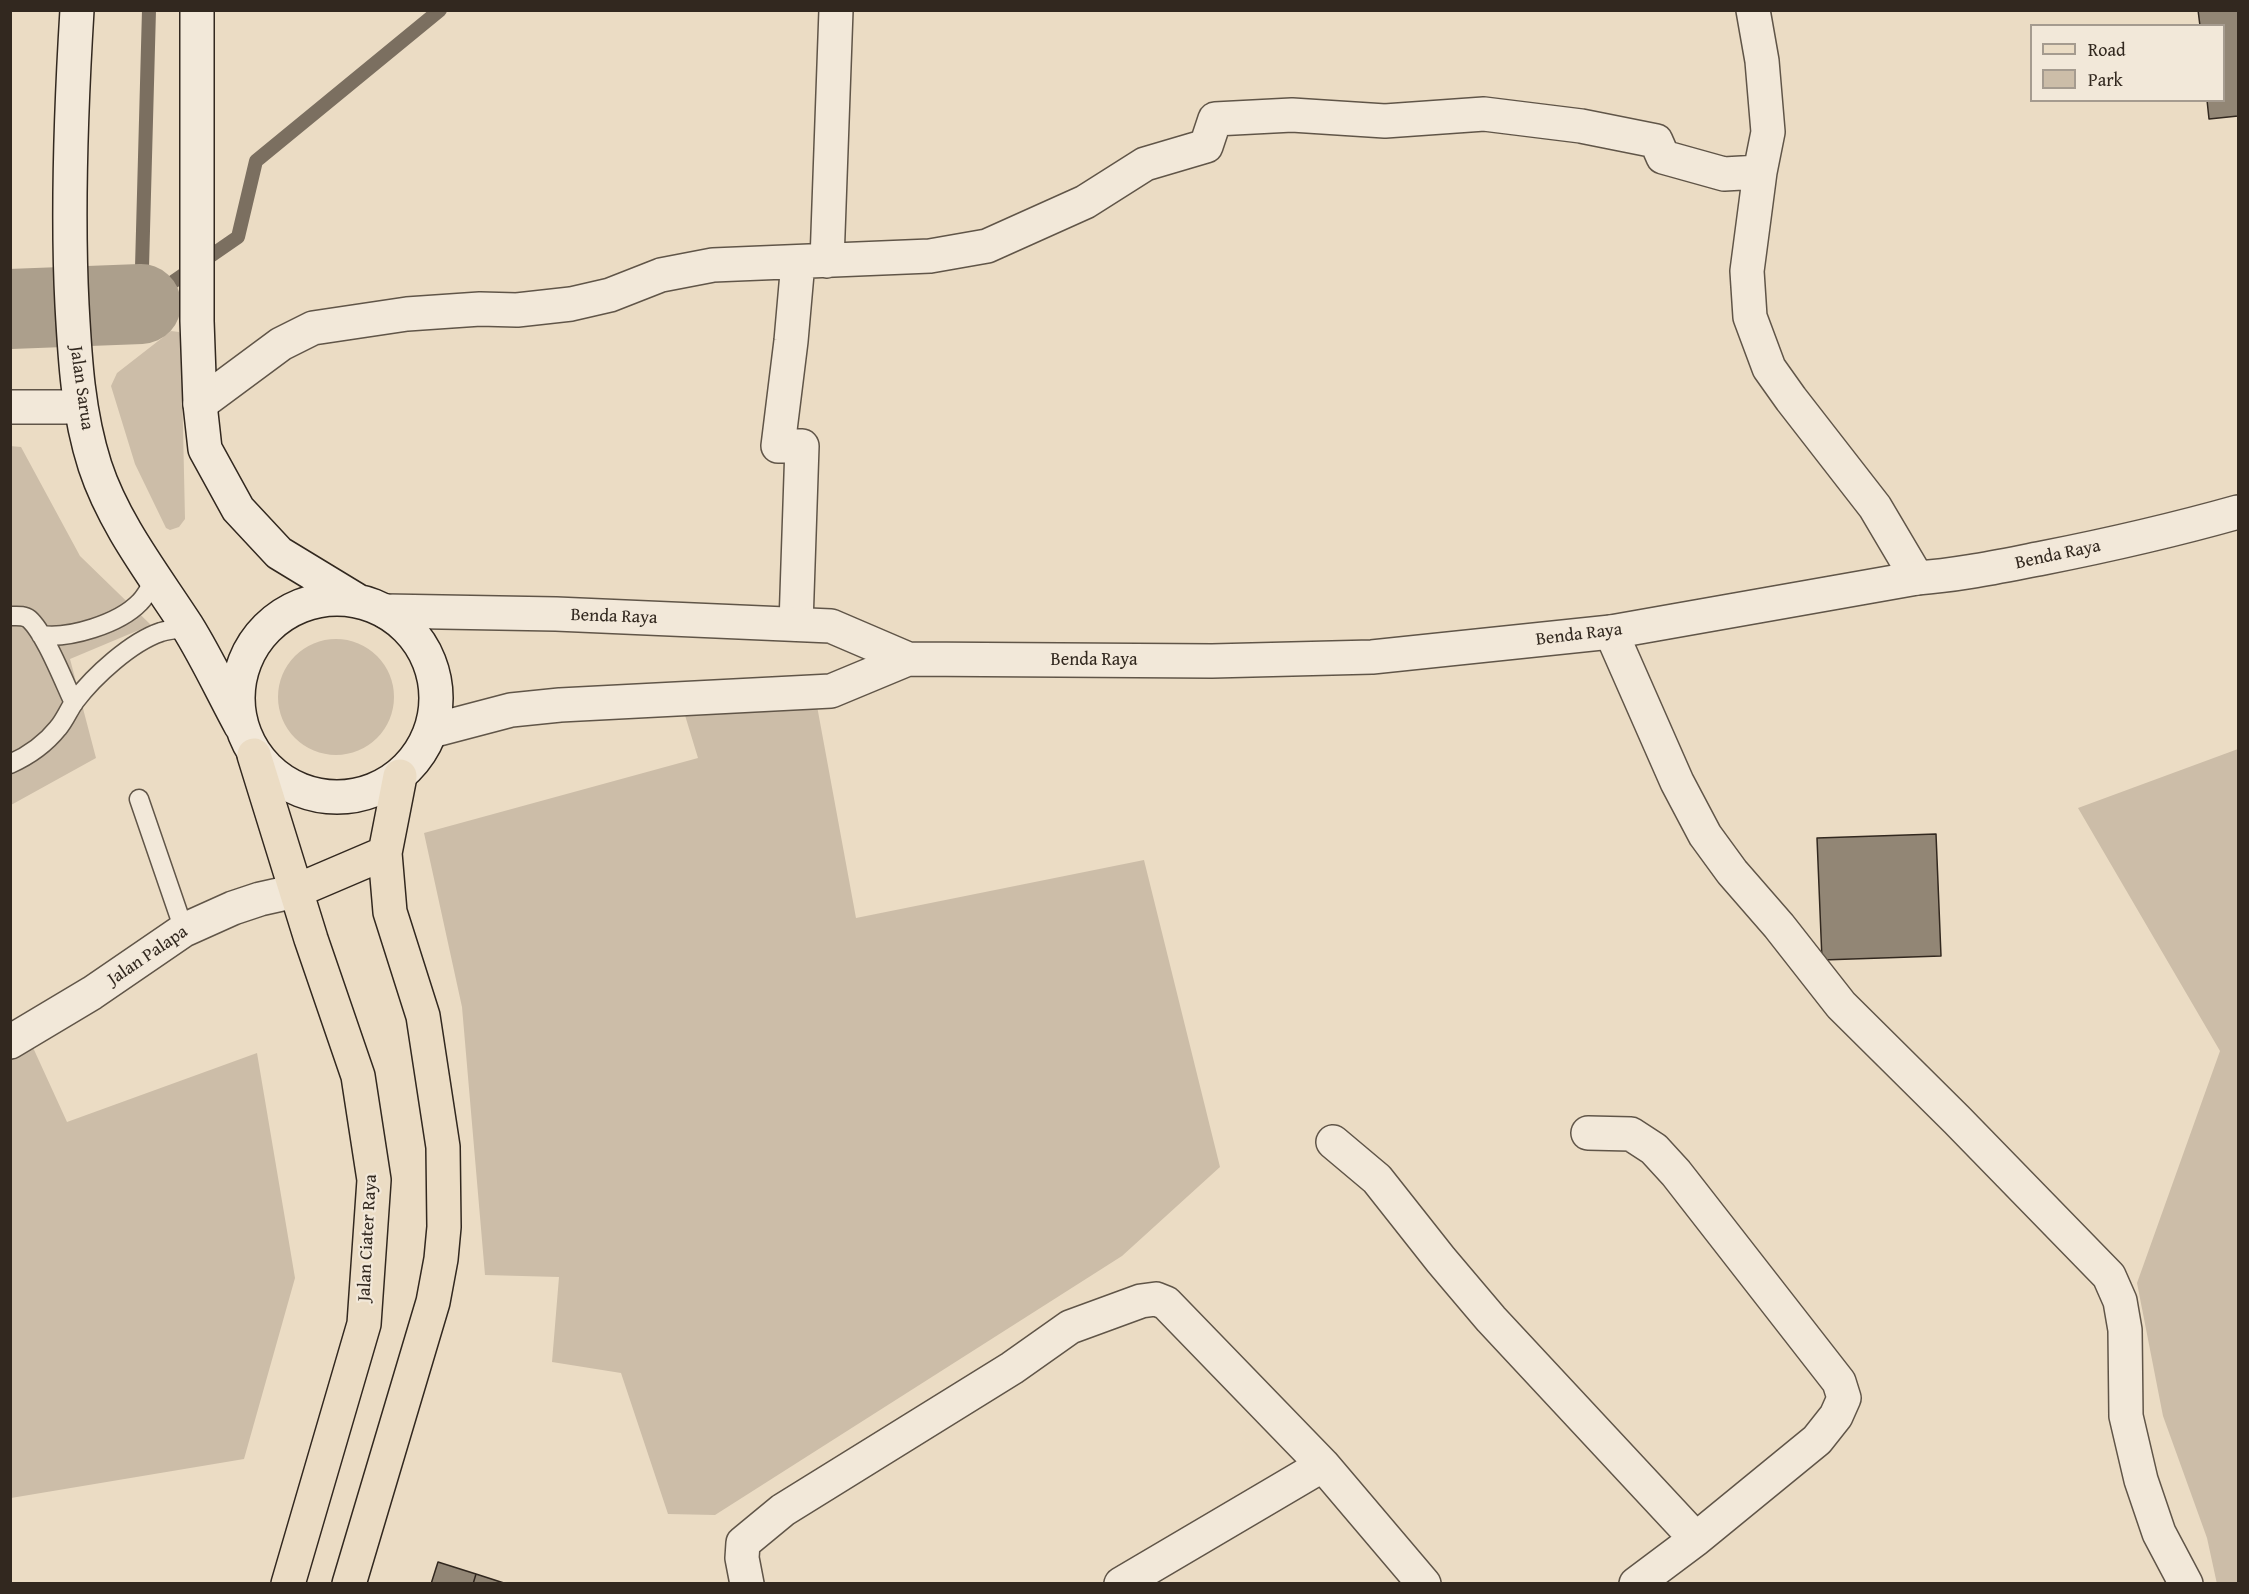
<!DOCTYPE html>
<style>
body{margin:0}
#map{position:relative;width:2249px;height:1594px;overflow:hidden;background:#ebdcc4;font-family:"Gentium Book Plus",serif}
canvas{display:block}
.frame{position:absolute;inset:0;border:12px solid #32281f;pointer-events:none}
.legend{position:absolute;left:2030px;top:24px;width:195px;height:78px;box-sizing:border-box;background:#f2e8d9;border:2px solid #a59b8f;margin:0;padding:8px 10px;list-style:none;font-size:18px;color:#32281f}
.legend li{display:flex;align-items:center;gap:12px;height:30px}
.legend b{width:30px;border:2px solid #a59b8f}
</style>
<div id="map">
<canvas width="2249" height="1594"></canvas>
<div class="frame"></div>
<ul class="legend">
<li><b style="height:8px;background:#ebdcc4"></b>Road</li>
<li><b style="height:16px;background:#ccbda8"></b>Park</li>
</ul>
</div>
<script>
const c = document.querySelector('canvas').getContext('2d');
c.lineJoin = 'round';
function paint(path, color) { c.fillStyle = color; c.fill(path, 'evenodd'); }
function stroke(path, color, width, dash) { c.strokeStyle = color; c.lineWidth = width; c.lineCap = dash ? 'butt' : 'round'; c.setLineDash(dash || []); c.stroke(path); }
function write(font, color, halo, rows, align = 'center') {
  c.font = font + ' "Gentium Book Plus",serif'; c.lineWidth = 4.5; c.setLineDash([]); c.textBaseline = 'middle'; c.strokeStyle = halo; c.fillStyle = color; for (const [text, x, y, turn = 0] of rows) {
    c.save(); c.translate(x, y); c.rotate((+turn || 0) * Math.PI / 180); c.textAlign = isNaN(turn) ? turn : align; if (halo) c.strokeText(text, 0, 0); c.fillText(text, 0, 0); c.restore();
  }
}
paint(new Path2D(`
 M171 331 179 332 181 336 185 519 179 527 170 530 166 528 135 464 111 386 117 373Z
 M10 446 21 447 80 556 151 625 70 659 96 758 11 805Z
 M278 697a58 58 0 1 1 116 0a58 58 0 1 1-116 0Z
 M817 706 856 918 1144 860 1220 1167 1122 1256 715 1515 668 1514 621 1373 552 1362 559 1277 485 1275 462 1007 424 833 698 758 684 712Z
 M2238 749V1583L2217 1584 2207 1538 2163 1416 2137 1283 2220 1051 2078 808Z
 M30 1041 67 1122 257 1053 295 1278 244 1459 11 1498V1050Z`), '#ccbda8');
stroke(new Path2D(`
 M141 304 238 237 256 161 440 10
 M141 304 149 10`), '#7b6f60', 14);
stroke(new Path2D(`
 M10 309 141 304`), '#ac9f8c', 80);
const building = new Path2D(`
 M2198 10H2238V116L2209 119 2207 100H2224V26H2200Z
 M1936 834 1941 956 1822 960 1817 838Z
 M438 1562 476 1574 473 1584H431Z
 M476 1574 507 1584H473Z`);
paint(building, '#928675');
stroke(building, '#32281f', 1.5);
const service = new Path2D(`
 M10 616C17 616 24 615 29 619 45 633 64 682 74 703
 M41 635C69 639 119 624 140 602 146 596 151 586 155 579
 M10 764C28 756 46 743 58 728 65 720 69 709 75 701 94 676 131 642 161 632 169 629 180 629 189 628
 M139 799 184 930`);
const minor = new Path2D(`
 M1753 10 1762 61 1768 132 1760 172 1747 271 1750 317 1769 368 1791 399 1875 507 1917 578
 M827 261 836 10
 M200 404 281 344 313 328 407 314 480 309 517 310 571 304 610 295 661 275 713 265 930 256 987 246 1085 202 1145 164 1206 146 1215 119 1292 115 1385 121 1484 114 1581 126 1656 141 1663 157 1724 174 1760 172
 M10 407H80
 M796 624 802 446H778L791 341 798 262
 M1611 632 1677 782 1705 835 1732 872 1779 926 1841 1005 1957 1120 2109 1276 2120 1301 2125 1330 2126 1416 2141 1480 2159 1533 2186 1584
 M1588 1133 1631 1134 1654 1149 1676 1173 1839 1382 1844 1398 1836 1416 1817 1440 1696 1539 1636 1584
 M1333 1142 1377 1179 1441 1260 1491 1319 1696 1539
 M747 1584 742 1558 743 1543 783 1510 1012 1368 1070 1327 1141 1301 1156 1299 1166 1303 1323 1465 1424 1584
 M1121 1584 1323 1465`);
const tertiary = new Path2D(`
 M385 611 556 614 831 626 908 659 1212 661 1372 657 1611 632 1917 578C1960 575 2001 566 2043 558 2109 545 2174 530 2238 512
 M431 731 511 710 560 705 831 691 908 659
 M10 1042 92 993 184 930 233 908 260 899 296 891`);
const secondary = new Path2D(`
 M77 10C71 108 67 207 72 305 75 360 78 413 95 466 114 524 154 575 187 626 207 658 223 693 241 726
 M197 10V321L200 404 205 449 238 509 279 553 358 601
 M238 698a99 99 0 1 1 198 0a99 99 0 1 1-198 0Z`);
const primary = new Path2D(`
 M254 755 311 939 358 1076 374 1180 364 1324 288 1584
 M296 891 385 853
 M349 1584 433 1302 441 1259 444 1227 443 1147 423 1016 390 912 385 853 400 776`);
stroke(service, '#605548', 21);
stroke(minor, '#605548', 36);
stroke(tertiary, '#605548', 36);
stroke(secondary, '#32281f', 36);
stroke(primary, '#32281f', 36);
stroke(service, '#f2e8d9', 18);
stroke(minor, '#f2e8d9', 33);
stroke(tertiary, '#f2e8d9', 33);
stroke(secondary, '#f2e8d9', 33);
stroke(primary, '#ebdcc4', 33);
write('18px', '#32281f', '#f2e8d9', [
 ["Jalan Sarua",81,388,82],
 ["Benda Raya",2058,555,-12],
 ["Benda Raya",614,617,2],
 ["Benda Raya",1579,635,-7],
 ["Benda Raya",1094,660],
 ["Jalan Palapa",148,956,-34],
 ["Jalan Ciater Raya",368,1238,-87]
]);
</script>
